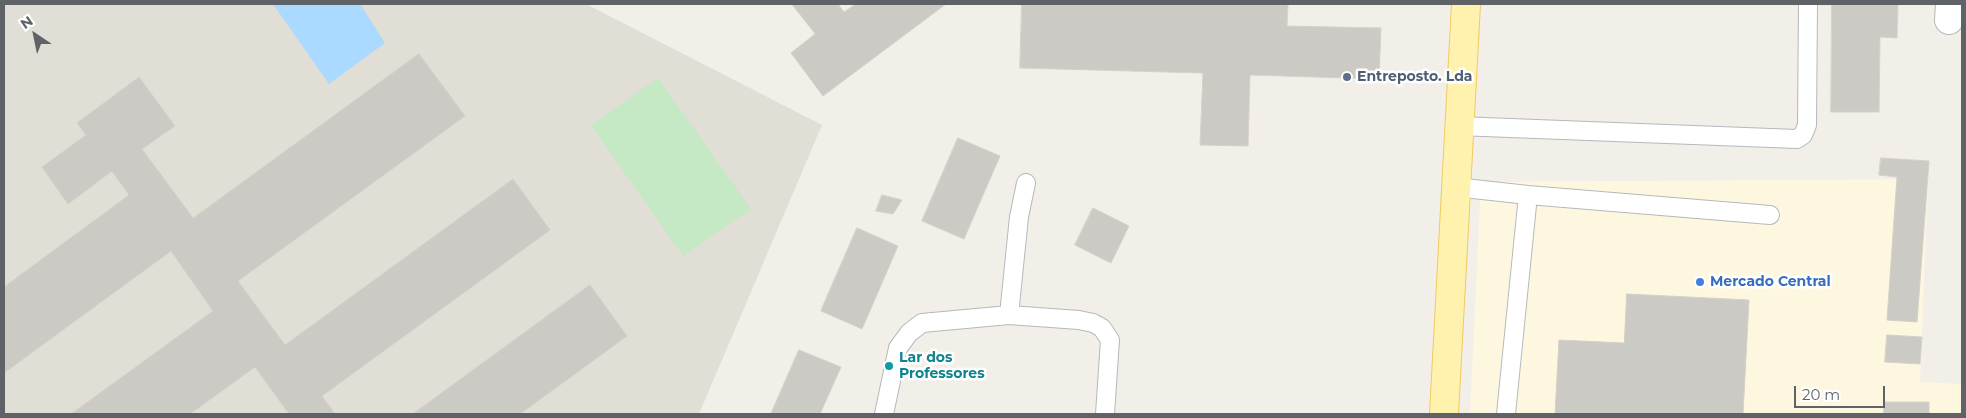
<!DOCTYPE html>
<style>
body{margin:0}
#map{position:relative;width:1966px;height:418px;overflow:hidden;background:#f1efe8;font-family:Montserrat,sans-serif}
canvas{display:block}
.frame{position:absolute;inset:0;border:5px solid #5f6368;pointer-events:none}
.north{position:absolute;left:10px;top:10px;width:50px;height:50px;-webkit-text-stroke:4px #fff;paint-order:stroke;rotate:326deg;font-size:14px;font-weight:700;line-height:20px;text-align:center;color:#5f6368}
.north::after{content:'';display:block;margin:auto;width:18px;height:22px;background:#5f6368;clip-path:polygon(50% 0,100% 100%,50% 72%,0 100%)}
.scale{position:absolute;left:1794px;top:386px;width:91px;height:22px;box-sizing:border-box;border:2px solid #5f6368;border-top:0;padding-left:6px;font-size:15px;line-height:18px;white-space:nowrap;color:#5f6368;-webkit-text-stroke:4px #fff;paint-order:stroke}
</style>
<div id="map">
<canvas width="1966" height="418"></canvas>
<div class="frame"></div>
<div class="north">N</div>
<div class="scale">20 m</div>
</div>
<script>
const c = document.querySelector('canvas').getContext('2d');
c.lineJoin = 'round';
function paint(path, color) { c.fillStyle = color; c.fill(path, 'evenodd'); }
function stroke(path, color, width, dash) { c.strokeStyle = color; c.lineWidth = width; c.lineCap = dash ? 'butt' : 'round'; c.setLineDash(dash || []); c.stroke(path); }
function write(font, color, halo, rows, align = 'center') {
  c.font = font + ' Montserrat,sans-serif'; c.lineWidth = 5; c.setLineDash([]); c.textBaseline = 'middle'; c.strokeStyle = halo; c.fillStyle = color; for (const [text, x, y, turn = 0] of rows) {
    c.save(); c.translate(x, y); c.rotate((+turn || 0) * Math.PI / 180); c.textAlign = isNaN(turn) ? turn : align; if (halo) c.strokeText(text, 0, 0); c.fillText(text, 0, 0); c.restore();
  }
}
paint(new Path2D(`
 M1928 179 1920 382 1962 384V414H1470L1481 182Z`), '#fef7e0');
paint(new Path2D(`
 M4 4H586L822 125 699 414H4Z`), '#e1ded6');
paint(new Path2D(`
 M658 78 751 209 683 256 591 125Z`), '#c5e8c5');
paint(new Path2D(`
 M273 4H360L385 43 329 84Z`), '#aadaff');
const building = new Path2D(`
 M792 4H838L844 12 856 4H946L823 96 791 53 815 34Z
 M1022 4H1288L1287 26 1381 28 1379 79 1250 75 1248 146 1200 145 1203 73 1020 68Z
 M1832 4H1898L1897 38 1880 37 1879 112H1831Z
 M419 54 465 116 238 281 285 345 513 179 550 230 322 396 335 414H289L255 367 190 414H71L213 311 171 251 4 373V287L129 195 112 171 68 204 42 167 86 135 77 123 139 77 175 126 142 149 193 218Z
 M958 138 1000 156 964 239 922 221Z
 M1881 158 1929 161 1917 322 1887 320 1897 177 1879 175Z
 M882 195 902 200 893 214 876 211Z
 M1093 208 1129 226 1111 263 1075 245Z
 M857 228 898 246 862 329 821 311Z
 M590 285 627 336 520 414H413Z
 M1627 294 1749 300 1743 414H1555L1559 340 1624 343Z
 M1887 335 1922 337 1920 364 1885 362Z
 M799 350 841 367 820 414H771Z
 M1884 402H1929V414H1884Z`);
paint(building, '#cccac5');
stroke(building, '#d6d1c6', 1);
const lane = new Path2D(`
 M1458 126 1797 139 1803 135 1807 125 1808 4
 M1455 187 1528 195 1770 215
 M1009 315 1019 217 1026 183
 M884 414 898 348 909 333 922 323 1009 315 1079 320 1093 323 1102 328 1110 340 1105 414
 M1506 414 1528 195`);
const street = new Path2D(`
 M1949 20 1950 4`);
const primary = new Path2D(`
 M1444 414 1466 4`);
stroke(lane, '#b5b8bc', 20);
stroke(street, '#b5b8bc', 30);
stroke(primary, '#f2c960', 30);
stroke(lane, '#fff', 18);
stroke(street, '#fff', 28);
stroke(primary, '#fff2af', 28);
for (const [x, y, r, color] of [
 [1347,77,5,"#5c6f8a"],
 [1700,282,5,"#3f7fe0"],
 [889,366,5,"#0f9aa8"]
]) { const dot = new Path2D(); dot.arc(x, y, r, 0, 2 * Math.PI); c.fillStyle = color; c.fill(dot); stroke(dot, '#fff', 2); }
write('bold 14px', '#4e5e75', '#fff', [
 ["Entreposto. Lda",1357,77]
], 'left');
write('bold 14px', '#366cbe', '#fff', [
 ["Mercado Central",1710,282]
], 'left');
write('bold 14px', '#0d838f', '#fff', [
 ["Lar dos",899,358],
 ["Professores",899,374]
], 'left');
</script>
